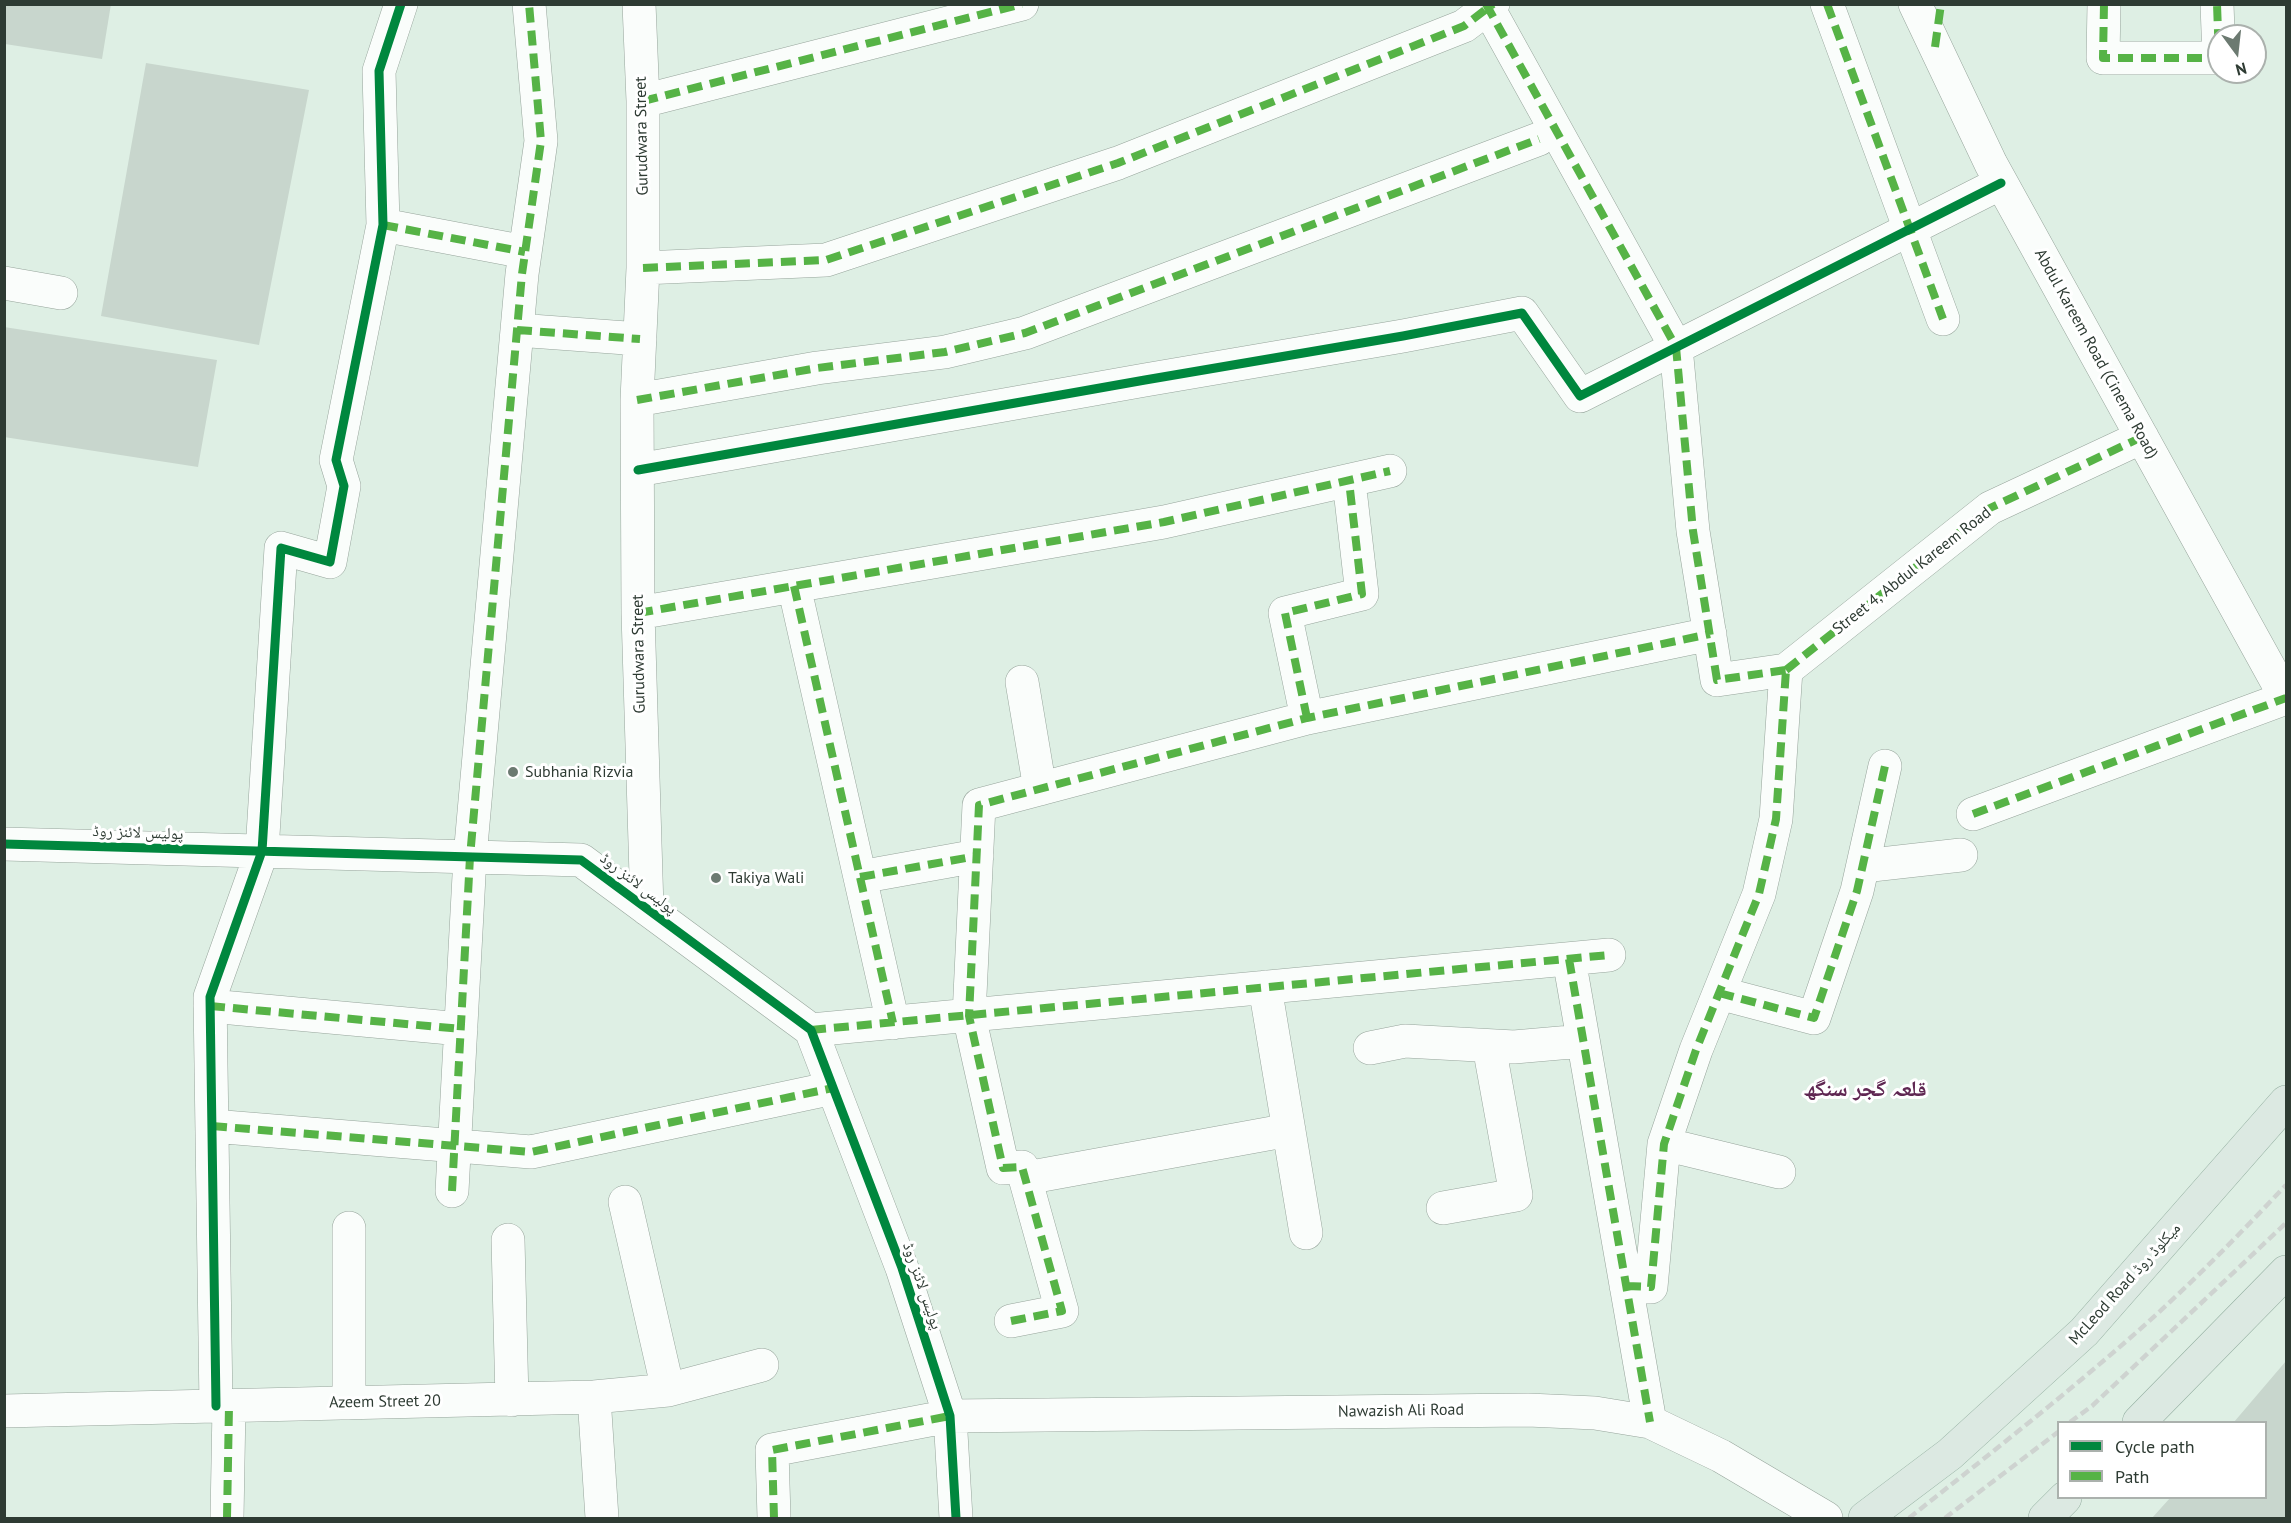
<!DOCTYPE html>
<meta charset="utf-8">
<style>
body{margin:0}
#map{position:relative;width:2291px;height:1523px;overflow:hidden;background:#deefe4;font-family:"PT Sans",sans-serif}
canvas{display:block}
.frame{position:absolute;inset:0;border:6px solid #2e3b33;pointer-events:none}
.legend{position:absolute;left:2057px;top:1421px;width:210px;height:78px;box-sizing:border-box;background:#fff;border:2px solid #abb1ad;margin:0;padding:8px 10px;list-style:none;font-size:18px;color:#2e3b33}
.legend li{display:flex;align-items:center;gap:12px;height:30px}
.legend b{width:30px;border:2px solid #abb1ad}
.north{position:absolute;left:2207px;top:24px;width:60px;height:60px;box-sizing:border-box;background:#fff;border:2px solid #abb1ad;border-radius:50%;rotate:165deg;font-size:16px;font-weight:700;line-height:24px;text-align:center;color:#2e3b33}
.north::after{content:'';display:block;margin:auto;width:21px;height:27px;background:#6c7a71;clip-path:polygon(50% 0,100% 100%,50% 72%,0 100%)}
</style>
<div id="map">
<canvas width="2291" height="1523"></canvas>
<div class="frame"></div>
<ul class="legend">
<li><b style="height:8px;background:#00873e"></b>Cycle path</li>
<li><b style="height:8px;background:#56b346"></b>Path</li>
</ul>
<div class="north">N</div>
</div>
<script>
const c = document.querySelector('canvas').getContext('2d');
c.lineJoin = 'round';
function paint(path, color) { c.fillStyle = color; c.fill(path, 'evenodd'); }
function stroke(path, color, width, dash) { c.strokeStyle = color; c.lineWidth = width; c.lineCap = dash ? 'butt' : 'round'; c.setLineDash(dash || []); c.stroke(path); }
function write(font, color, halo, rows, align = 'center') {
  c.font = font + ' "PT Sans","Noto Naskh Arabic",sans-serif'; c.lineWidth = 6; c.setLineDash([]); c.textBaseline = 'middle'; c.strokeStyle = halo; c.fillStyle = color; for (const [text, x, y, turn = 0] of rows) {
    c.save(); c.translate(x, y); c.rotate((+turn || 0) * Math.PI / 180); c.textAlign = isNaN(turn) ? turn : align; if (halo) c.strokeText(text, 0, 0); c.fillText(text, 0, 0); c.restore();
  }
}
paint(new Path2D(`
 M5 4H111L102 59 5 44Z
 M146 63 309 90 259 345 101 316Z
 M4 327 217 360 198 467 4 437Z
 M2286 1361V1518H2152L2170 1498H2266V1422H2234Z`), '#c8d6cd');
const minor = new Path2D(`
 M639 4 643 101V268L637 400 638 613 647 909
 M1486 4 1676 347 1693 531 1717 680 1786 670
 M1827 4 1943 319
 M1915 4 1991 164 2286 698
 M2104 4 2103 58H2219L2217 4
 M643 101 1022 4
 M383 225 525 252
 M643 268 826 260 1118 163 1464 26 1493 4
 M4 283 61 293
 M517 330 640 339
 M637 400 817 368 945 352 1025 333 1539 139
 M638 470 1145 380 1403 336 1522 313 1580 396 2001 183
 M794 586 893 1023
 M638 613 1164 522 1390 471
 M1786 670 1990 508 2142 437
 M1022 682 1040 789
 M1307 718 1285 613 1362 594 1349 481
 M1973 814 2286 698
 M4 844 581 860 811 1030 902 1268 950 1416 956 1518
 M1863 866 1961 855
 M860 877 977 856
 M1569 959 1650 1422
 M1265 987 1306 1233
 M1719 993 1814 1018 1857 891 1885 766
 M210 1006 461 1029
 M811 1030 1609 955
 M1370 1048 1405 1041 1514 1047 1583 1041
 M212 1126 531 1152 833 1088
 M1664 1144 1779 1172
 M1026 1178 1289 1130
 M452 1191 470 857 522 274 541 141 529 4
 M625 1202 668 1390
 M1443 1208 1516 1195 1489 1046
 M508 1240 512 1400
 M1626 1286 1651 1287 1664 1144 1696 1050 1759 894 1776 819 1786 670
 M1011 1321 1062 1311 1022 1167 1003 1168 969 1016 979 805 1307 718 1710 634
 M594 1397 602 1518
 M349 1403V1228
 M216 1406 210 997 262 851 281 548 330 562 344 486 336 460 383 225 379 71 401 4
 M4 1411 594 1397 668 1390 762 1365
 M227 1518 229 1406
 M774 1518 772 1450 950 1416 1528 1410 1595 1413 1650 1422 1721 1456 1826 1518`);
const major = new Path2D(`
 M2139 1422 2286 1272
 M1865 1518 1950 1454 2084 1332 2286 1102
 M2045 1518 2065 1498`);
stroke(minor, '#96a49b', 34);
stroke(major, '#94afa1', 34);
stroke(minor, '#fafdfb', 33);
stroke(major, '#dce9e2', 33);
stroke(new Path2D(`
 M2070 1422 2092 1406 2286 1223
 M1909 1518C1986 1457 2064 1396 2138 1331 2190 1285 2239 1235 2286 1185
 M1945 1518 2058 1432`), '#ced3d0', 4.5, [9, 4.5]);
stroke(new Path2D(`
 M1486 4 1676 347 1693 531 1717 680 1786 670
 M1827 4 1943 319
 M2104 4 2103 58H2219L2217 4
 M1935 47 1941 4
 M643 101 1022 4
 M383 225 525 252
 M643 268 826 260 1118 163 1464 26 1493 4
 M517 330 640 339
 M637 400 817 368 945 352 1025 333 1539 139
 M794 586 893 1023
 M638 613 1164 522 1390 471
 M1786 670 1990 508 2142 437
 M1307 718 1285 613 1362 594 1349 481
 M1973 814 2286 698
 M860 877 977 856
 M1569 959 1650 1422
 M1719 993 1814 1018 1857 891 1885 766
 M210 1006 461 1029
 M811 1030 1609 955
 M212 1126 531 1152 833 1088
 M452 1191 470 857 522 274 541 141 529 4
 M1626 1286 1651 1287 1664 1144 1696 1050 1759 894 1776 819 1786 670
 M1011 1321 1062 1311 1022 1167 1003 1168 969 1016 979 805 1307 718 1710 634
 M227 1518 229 1406
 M774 1518 772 1450 950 1416`), '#56b346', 8, [15, 8]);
stroke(new Path2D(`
 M638 470 1145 380 1403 336 1522 313 1580 396 2001 183
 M4 844 581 860 811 1030 902 1268 950 1416 956 1518
 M216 1406 210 997 262 851 281 548 330 562 344 486 336 460 383 225 379 71 401 4`), '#00873e', 9);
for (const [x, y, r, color] of [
 [513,772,6,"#6c7a71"],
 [716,878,6,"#6c7a71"]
]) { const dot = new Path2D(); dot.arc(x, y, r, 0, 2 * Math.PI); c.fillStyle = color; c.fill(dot); stroke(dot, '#fff', 2); }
write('16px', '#2e3b33', '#fff', [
 ["Gurudwara Street",642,136,-91],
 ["Abdul Kareem Road (Cinema Road)",2096,354,61],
 ["Street 4, Abdul Kareem Road",1912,571,-38],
 ["Gurudwara Street",639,654,-91],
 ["پولیس لائنز روڈ",138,833,2],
 ["پولیس لائنز روڈ",638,884,37],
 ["McLeod Road میکلوڈ روڈ",2125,1284,-48],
 ["پولیس لائنز روڈ",922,1286,71],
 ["Azeem Street 20",385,1402,-1],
 ["Nawazish Ali Road",1401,1411,-1]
]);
write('16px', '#2e3b33', '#fff', [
 ["Subhania Rizvia",525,772],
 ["Takiya Wali",728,878]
], 'left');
write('bold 22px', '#5f2752', '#fff', [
 ["قلعہ گجر سنگھ",1865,1090]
]);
</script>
